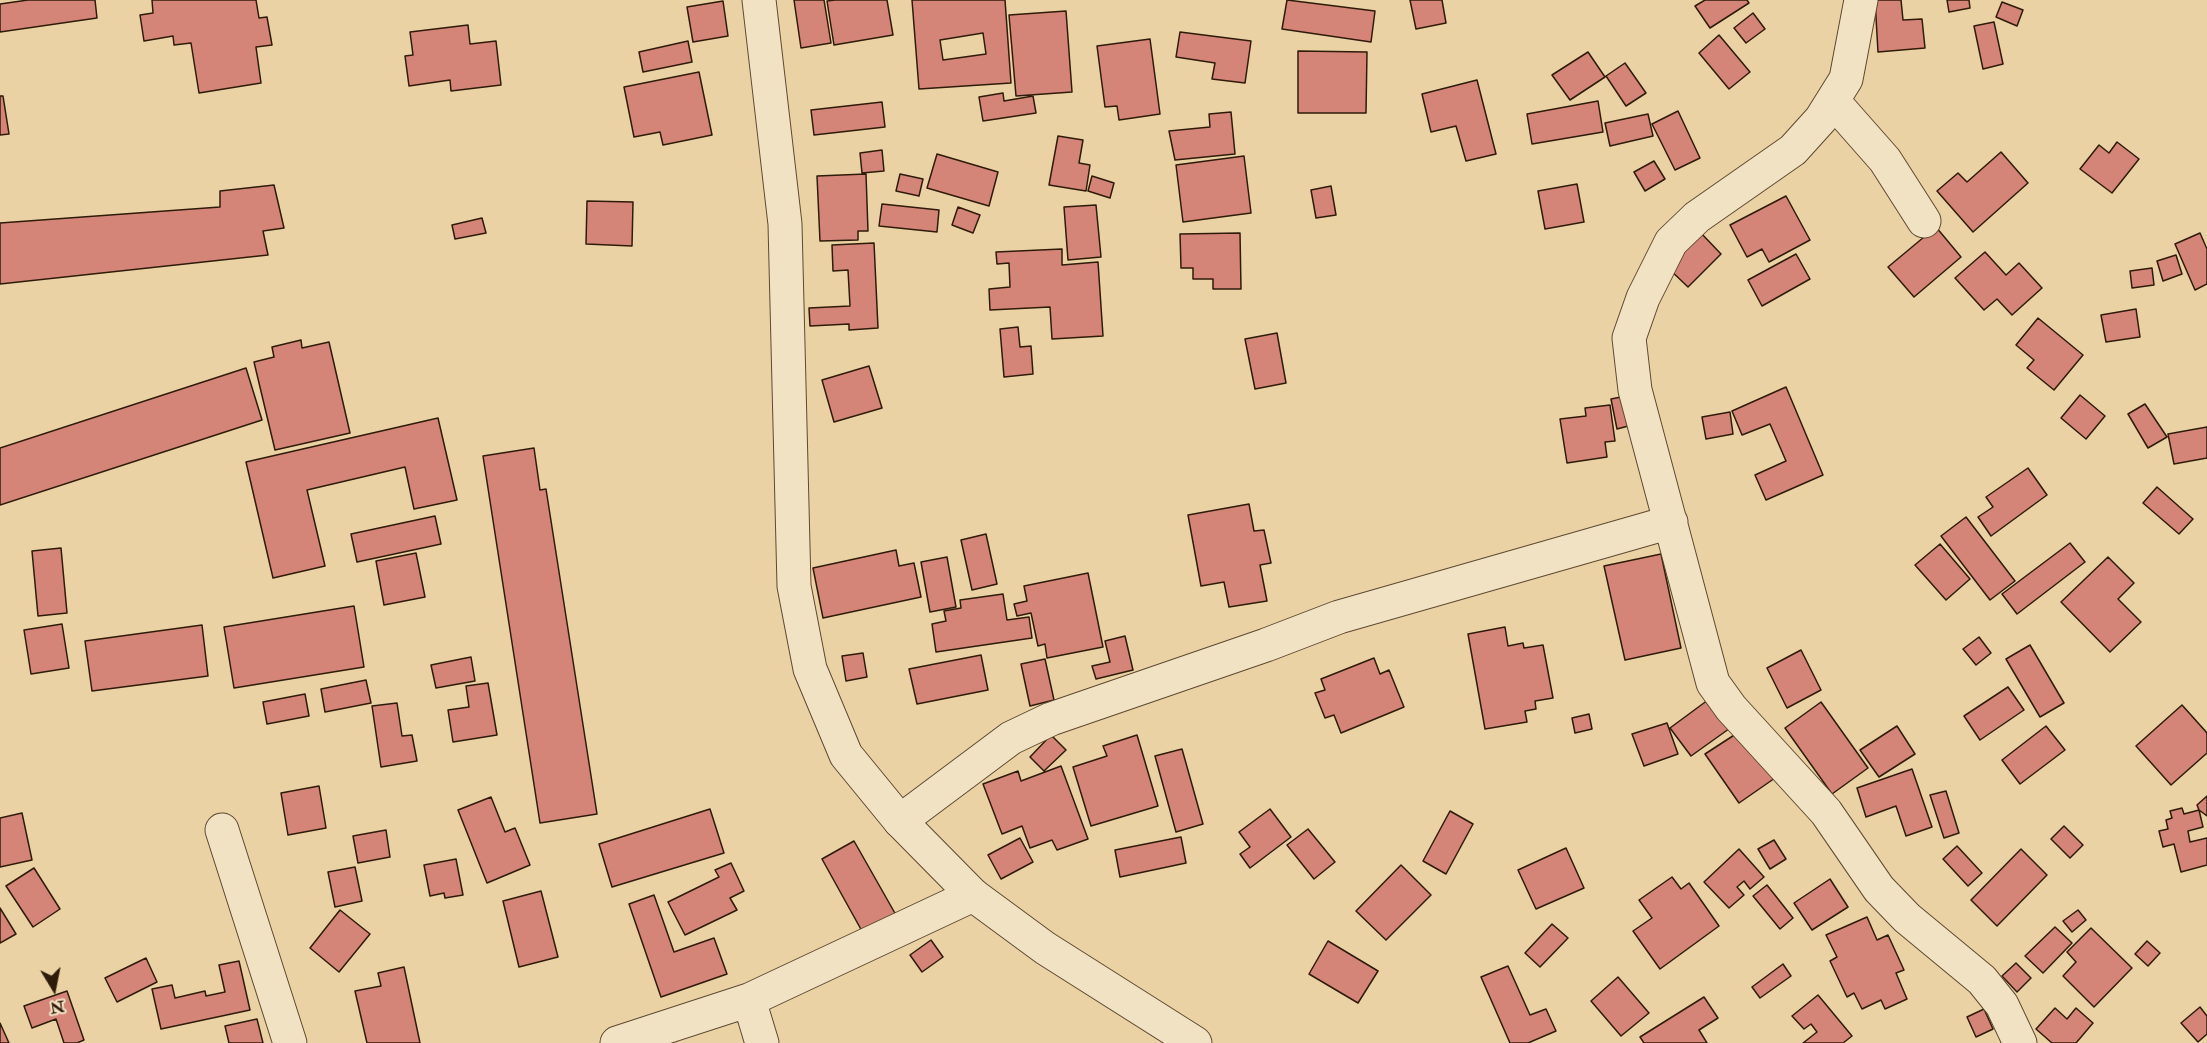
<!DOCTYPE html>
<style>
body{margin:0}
#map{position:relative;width:2207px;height:1043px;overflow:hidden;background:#ead2a5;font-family:"IM FELL Double Pica",serif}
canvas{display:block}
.north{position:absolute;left:24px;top:959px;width:60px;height:60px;-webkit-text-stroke:4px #f1e2c4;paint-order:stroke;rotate:170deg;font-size:16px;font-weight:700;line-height:24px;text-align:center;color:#2f1b09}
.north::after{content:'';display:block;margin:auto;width:21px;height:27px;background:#2f1b09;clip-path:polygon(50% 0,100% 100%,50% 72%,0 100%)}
</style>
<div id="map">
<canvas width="2207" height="1043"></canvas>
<div class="north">N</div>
</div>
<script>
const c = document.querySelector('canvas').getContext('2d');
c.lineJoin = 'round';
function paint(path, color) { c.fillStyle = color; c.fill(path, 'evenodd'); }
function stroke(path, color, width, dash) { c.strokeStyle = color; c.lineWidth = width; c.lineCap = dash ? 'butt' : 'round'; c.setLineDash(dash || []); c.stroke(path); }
const building = new Path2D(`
 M28 0H95L97 18 0 32V4Z
 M152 0H256L259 18 267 17 272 45 256 47 261 83 199 93 191 43 174 45 173 36 144 41 140 15 153 13Z
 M794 0H824L831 43 801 48Z
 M835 0H887L893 35 834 45 827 1Z
 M912 0H1005L1011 83 919 89ZM983 33 986 54 943 60 940 40Z
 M1287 0 1375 11 1371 42 1282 29Z
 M1410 0H1442L1446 23 1416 29Z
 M1705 0H1747L1749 3 1710 28 1695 6Z
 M1875 0H1901L1903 20 1922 19 1925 48 1878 52Z
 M1947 0H1969L1970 8 1949 12Z
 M723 1 728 36 693 42 687 7Z
 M2002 2 2023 10 2017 26 1996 17Z
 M1066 11 1072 92 1016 96 1009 15Z
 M1753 13 1765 29 1746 43 1734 28Z
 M1994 22 2003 64 1983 69 1974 26Z
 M468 25 470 44 496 41 501 85 451 91 450 80 409 86 405 56 413 55 410 32Z
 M1180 32 1251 41 1245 83 1212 79 1215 63 1176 57Z
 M1719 35 1750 72 1729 89 1699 53Z
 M1150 39 1160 114 1119 120 1117 106 1105 107 1097 46Z
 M688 41 692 62 643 72 639 52Z
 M1298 51 1367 52 1366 113H1298Z
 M1588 52 1605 77 1570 100 1552 75Z
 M1625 63 1646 93 1626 106 1606 76Z
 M699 72 712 135 663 145 660 132 634 137 624 87Z
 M1477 80 1496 154 1466 161 1456 126 1431 132 1422 94Z
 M1003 93 1004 101 1033 96 1036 113 983 121 979 97Z
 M0 96H3L9 134 0 135Z
 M1598 101 1603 132 1532 144 1527 114Z
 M882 102 885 127 814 135 811 110Z
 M1678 111 1700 158 1675 170 1652 124Z
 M1231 112 1235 154 1175 160 1169 131 1210 127 1209 114Z
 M1648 114 1653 136 1610 146 1605 123Z
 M1058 136 1083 140 1079 163 1090 165 1086 191 1049 185Z
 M2117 142 2139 159 2112 193 2080 169 2099 145 2109 153Z
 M882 150 884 171 862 173 860 153Z
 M2001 152 2028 183 1973 232 1937 191 1958 173 1967 182Z
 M937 154 998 172 989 206 927 188Z
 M1244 156 1251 213 1183 222 1176 165Z
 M1654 161 1665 179 1645 191 1634 172Z
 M866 174 868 231H858V240L820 241 817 176Z
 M900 174 923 179 919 196 896 191Z
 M1092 176 1114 183 1110 198 1088 191Z
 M1577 184 1584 222 1545 229 1538 191Z
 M274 185 284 228 263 231 268 255 0 284V223L220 207V191Z
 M1331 186 1336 215 1316 218 1311 190Z
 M1786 196 1810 240 1769 262 1762 249 1747 257 1730 225Z
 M587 201 633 202 632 246 586 244Z
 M882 204 939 210 937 232 879 226Z
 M1096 205 1101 257 1068 260 1064 207Z
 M958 207 980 215 973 233 952 225Z
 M482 218 486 233 455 239 452 225Z
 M1936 227 1961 257 1914 297 1888 267Z
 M1700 232 1721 254 1688 287 1666 266Z
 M1240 233 1241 289H1213V279H1193V268H1181L1180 234Z
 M2200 233 2207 249V284L2195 290 2175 244Z
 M874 243 878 328 849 330V324L810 326 809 308 850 306 848 270 833 271 832 245Z
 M1062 249V265L1098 262 1103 336 1052 339 1050 307 990 310 989 289 1010 287 1009 263 997 264 996 252Z
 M1985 252 2006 275 2019 263 2042 288 2012 315 1997 299 1984 310 1955 278Z
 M1796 254 1810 279 1762 306 1748 280Z
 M2176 255 2182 274 2163 281 2157 261Z
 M2152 268 2154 285 2132 288 2130 271Z
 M2136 309 2140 337 2106 342 2101 315Z
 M2038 318 2083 355 2054 390 2027 368 2034 360 2016 345Z
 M1018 327 1020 347 1031 346 1033 374 1004 377 1000 329Z
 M1277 333 1286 383 1255 389 1245 339Z
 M301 340 302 348 329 342 350 433 275 450 254 362 274 357 272 347Z
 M869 366 882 408 834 422 822 380Z
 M246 368 262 420 0 505V448Z
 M1786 387 1823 475 1766 500 1755 475 1786 461 1770 424 1742 435 1732 411Z
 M2080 395 2105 416 2086 439 2061 418Z
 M1626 396 1632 425 1617 429 1611 399Z
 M2145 404 2167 437 2148 448 2128 414Z
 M1610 405 1615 441 1605 442 1607 457 1567 463 1560 419 1586 416 1585 408Z
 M1730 412 1733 434 1706 439 1702 417Z
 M438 418 457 500 414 509 405 467 307 490 325 566 273 578 246 462Z
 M2207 427V458L2174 464 2168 434Z
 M534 448 540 490 546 489 597 814 540 823 483 456Z
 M2028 468 2047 495 1991 536 1978 517 1993 507 1986 497Z
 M2157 487 2193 519 2179 534 2143 503Z
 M1249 504 1254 531 1264 530 1271 563 1260 565 1267 601 1229 607 1224 582 1201 586 1188 515Z
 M435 516 441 544 357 562 351 534Z
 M1966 517 2015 581 1990 600 1941 536Z
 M986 534 997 584 972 590 961 540Z
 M2070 543 2085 562 2017 614 2002 594Z
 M1940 544 1970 579 1946 600 1915 565Z
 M61 548 67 613 38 616 32 551Z
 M896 550 899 566 914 563 921 597 823 618 813 568Z
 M416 553 425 597 384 605 376 561Z
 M1661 554 1681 648 1625 660 1604 566Z
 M947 557 956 607 930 612 921 562Z
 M2108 557 2134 583 2118 599 2141 622 2110 652 2061 602Z
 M1088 573 1103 647 1047 658 1045 644 1038 646 1031 613 1017 616 1014 604 1027 601 1024 586Z
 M1003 594 1007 620 1029 617 1032 638 936 652 932 624 946 621 944 611 961 608 960 600Z
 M354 606 364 667 234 688 224 627Z
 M62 624 69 668 31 674 24 630Z
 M202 625 208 676 92 691 85 641Z
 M1505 627 1508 646 1523 643 1524 648 1543 645 1553 698 1535 701 1536 709 1525 711 1527 722 1485 729 1468 634Z
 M1125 636 1133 670 1096 679 1092 666 1110 662 1105 641Z
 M1979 637 1991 653 1976 665 1963 649Z
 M2030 645 2064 703 2040 717 2006 659Z
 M1801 650 1821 690 1787 708 1767 668Z
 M863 653 867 677 846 681 842 656Z
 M981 655 988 690 917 704 909 669Z
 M471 657 475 681 436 688 431 665Z
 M1374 658 1380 674 1389 670 1404 707 1341 733 1334 715 1325 718 1315 693 1325 690 1321 679Z
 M1045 659 1054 700 1030 706 1021 664Z
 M366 680 371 703 325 712 321 689Z
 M488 683 497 735 453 742 448 710 469 707 466 686Z
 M2008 687 2024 710 1980 740 1964 716Z
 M305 694 309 716 267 724 263 702Z
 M1712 697 1733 726 1691 756 1670 728Z
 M1821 702 1868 768 1832 794 1785 728Z
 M397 703 402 736 412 735 417 761 381 767 372 706Z
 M2182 705 2207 733V753L2171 785 2136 746Z
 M1589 714 1592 729 1575 733 1572 718Z
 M1667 723 1678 754 1644 766 1632 734Z
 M1897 726 1915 754 1879 777 1860 750Z
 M2046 726 2065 750 2020 784 2002 760Z
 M1742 730 1775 778 1739 803 1705 754Z
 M1051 735 1066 750 1044 771 1030 757Z
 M1137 735 1158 806 1091 826 1073 767 1107 756 1103 746Z
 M1182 749 1203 824 1176 832 1155 756Z
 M1061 766 1088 839 1057 850 1052 840 1030 848 1022 826 1002 834 983 784 1018 771 1021 781Z
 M1912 769 1932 827 1906 836 1896 806 1866 817 1857 788Z
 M319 786 326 828 288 835 281 793Z
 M1946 791 1959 833 1944 838 1930 795Z
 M2207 796V816L2199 810 2197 805Z
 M491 797 505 832 515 828 530 865 487 883 458 810Z
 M2182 808 2184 814 2199 810 2203 827 2188 831 2190 842 2207 838V865L2181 872 2174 844 2163 847 2159 831 2168 829 2166 820 2172 818 2170 811Z
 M710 809 724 853 612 887 599 844Z
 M1270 809 1291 837 1250 868 1240 854 1250 847 1239 832Z
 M1450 811 1473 824 1446 874 1423 861Z
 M22 813 32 860 0 867V818Z
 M2064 826 2083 845 2070 858 2051 839Z
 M1308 829 1335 862 1314 879 1287 845Z
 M386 830 390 857 358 863 353 836Z
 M1181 837 1186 863 1120 877 1115 850Z
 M1020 838 1033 862 1001 879 988 855Z
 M1774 840 1786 859 1770 869 1758 849Z
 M854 841 896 915 863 933 822 859Z
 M1957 846 1982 873 1968 886 1943 859Z
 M1566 848 1584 888 1536 909 1518 870Z
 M1739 849 1764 877 1750 889 1744 881 1737 887 1744 895 1729 908 1704 882Z
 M2021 849 2047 875 1997 926 1971 900Z
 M456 859 463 895 445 898 444 893 430 896 424 865Z
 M731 863 744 891 730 898 737 910 685 935 668 902 719 877 715 870Z
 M1401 865 1431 895 1386 940 1356 911Z
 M355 867 362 901 335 907 328 872Z
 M34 868 60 909 33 927 6 886Z
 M1672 877 1681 889 1689 883 1719 926 1660 969 1633 931 1652 918 1639 900Z
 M1830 879 1848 907 1812 930 1794 903Z
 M1767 885 1793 918 1780 929 1753 896Z
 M541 891 558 957 519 967 503 901Z
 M654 895 674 952 714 938 727 974 661 997 629 904Z
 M0 908 16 934 0 943Z
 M340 910 370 934 339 972 310 948Z
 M2078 910 2086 920 2072 932 2063 921Z
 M1867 917 1877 940 1888 935 1904 970 1896 973 1907 999 1885 1009 1881 1000 1862 1009 1854 993 1847 997 1830 961 1837 957 1826 935Z
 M1552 924 1568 938 1540 967 1525 953Z
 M2055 927 2072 943 2043 973 2025 956Z
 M2091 928 2132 968 2094 1007 2063 976 2076 962 2067 952Z
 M931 940 943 957 922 972 910 955Z
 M1328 941 1378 971 1358 1003 1309 974Z
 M2147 941 2160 953 2148 966 2135 954Z
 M146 958 157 982 117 1002 105 978Z
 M239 961 250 1010 161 1029 152 989 172 985 175 998 205 991 206 996 225 992 219 965Z
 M2016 963 2031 978 2017 992 2002 976Z
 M1783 964 1791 976 1760 998 1752 987Z
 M1508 966 1530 1015 1546 1009 1556 1031 1528 1043H1510L1481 977Z
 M404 967 420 1043H367L355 991 381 986 378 973Z
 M1618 977 1649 1013 1621 1036 1591 1001Z
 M67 991 84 1040 77 1043H64L56 1019 32 1028 24 1006Z
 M1818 995 1852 1036 1843 1043H1803L1817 1032 1811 1024 1804 1029 1792 1016Z
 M1704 997 1718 1018 1699 1030 1707 1043H1644L1640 1037Z
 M2200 1007 2207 1016V1034L2198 1042 2181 1023Z
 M2055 1008 2067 1019 2076 1008 2093 1023 2076 1043H2052L2036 1029Z
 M1984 1009 1993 1029 1976 1037 1967 1017Z
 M257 1019 263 1043H229L225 1026Z
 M0 1023 9 1043H0Z`);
paint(building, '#d48578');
stroke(building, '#2f1b09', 1.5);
const minor = new Path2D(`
 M1861 0 1846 79 1821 119 1793 150 1697 217 1671 242 1643 298 1629 338 1635 390 1713 683 1731 708 1826 812 1879 889 1907 918 1982 980 2002 1005 2020 1043
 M1833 101 1885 160 1924 221
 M900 821 1011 738 1051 719 1266 645 1339 617 1671 522
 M222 830 290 1043
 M749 1000 762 1043
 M617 1043 749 1000 973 895`);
const tertiary = new Path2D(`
 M759 0 785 224 794 586 810 669 846 755 900 821 973 895 1045 948 1195 1043`);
stroke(minor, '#5e4930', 35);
stroke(tertiary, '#5e4930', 35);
stroke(minor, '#f1e2c4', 33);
stroke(tertiary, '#f1e2c4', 33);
</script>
